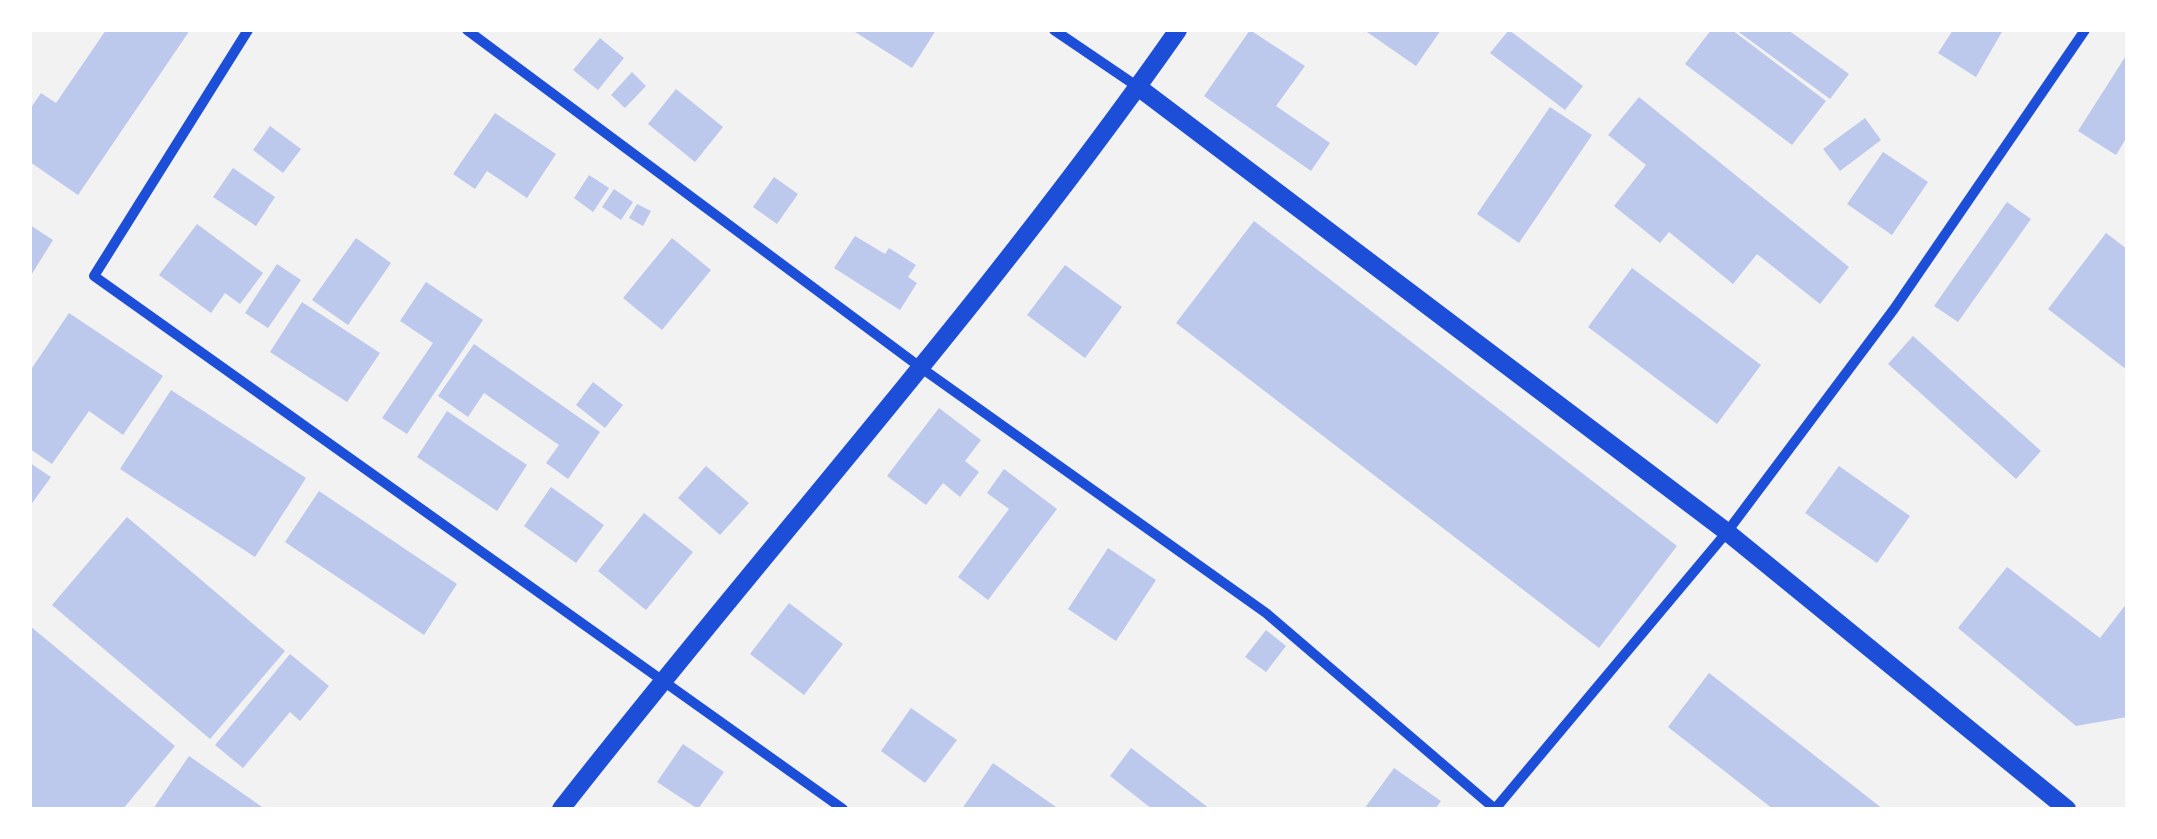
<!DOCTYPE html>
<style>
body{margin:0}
#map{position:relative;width:2157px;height:839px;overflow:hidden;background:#f2f2f2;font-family:"Fira Sans",sans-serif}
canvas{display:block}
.frame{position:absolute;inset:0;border:32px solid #fff;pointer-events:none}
</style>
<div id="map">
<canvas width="2157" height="839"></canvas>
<div class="frame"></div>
</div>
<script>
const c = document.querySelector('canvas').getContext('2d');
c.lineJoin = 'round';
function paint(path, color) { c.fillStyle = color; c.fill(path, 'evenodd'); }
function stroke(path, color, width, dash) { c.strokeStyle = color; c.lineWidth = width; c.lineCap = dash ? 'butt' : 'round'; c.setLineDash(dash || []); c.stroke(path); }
paint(new Path2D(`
 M106 30H190L78 195 30 162V109L41 93 56 103Z
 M852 30H936L912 68Z
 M1250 30 1305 66 1276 106 1330 143 1311 171 1204 96Z
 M1364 30H1441L1416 66Z
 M1509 30 1583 86 1565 110 1490 53Z
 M1711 30H1732L1826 101 1792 145 1685 64Z
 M1736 30H1788L1849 74 1830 99Z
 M1953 30H2003L1976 77 1938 53Z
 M600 38 624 58 598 90 573 70Z
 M2127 54V137L2116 155 2078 131Z
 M632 72 646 86 625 108 611 95Z
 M676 89 723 127 695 162 648 124Z
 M1639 97 1849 267 1820 304 1757 254 1733 284 1669 232 1660 243 1614 206 1646 165 1608 135Z
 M1550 107 1592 135 1519 243 1477 214Z
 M495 113 556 154 527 198 487 171 475 189 453 174Z
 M1865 118 1881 140 1840 171 1823 149Z
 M270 126 301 149 283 173 253 150Z
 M1883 152 1928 182 1892 235 1847 204Z
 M233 168 275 197 256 226 213 197Z
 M589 175 609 188 593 212 574 198Z
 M774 177 798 194 777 224 753 207Z
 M614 189 633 202 621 220 602 207Z
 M2007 202 2031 219 1958 322 1934 306Z
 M637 204 651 211 643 226 629 218Z
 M1254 221 1677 546 1599 648 1176 323Z
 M197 224 263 273 240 304 225 293 211 313 159 275Z
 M30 225 53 240 30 277Z
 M2106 233 2127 249V370L2048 309Z
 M855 236 885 254 889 248 916 265 908 277 917 283 900 310 834 268Z
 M356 238 391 263 348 325 312 300Z
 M672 238 711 270 662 330 623 298Z
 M277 264 301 280 268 328 245 313Z
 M1065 265 1122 307 1085 358 1027 315Z
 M1632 268 1761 365 1717 424 1588 327Z
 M426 282 483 320 407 434 382 418 433 343 400 321Z
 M302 302 380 353 347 402 270 352Z
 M69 313 163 376 123 435 89 411 52 464 30 449V371Z
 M1913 336 2041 451 2016 479 1888 364Z
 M474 344 600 432 568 479 546 463 559 445 484 393 468 417 438 396Z
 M593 382 623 405 605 428 576 405Z
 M171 390 306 478 255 557 120 469Z
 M939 408 981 440 965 461 979 472 960 497 943 483 926 505 887 476Z
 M447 411 527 465 497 511 417 457Z
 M30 463 51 477 30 506Z
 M706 466 749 503 720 535 678 498Z
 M1839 466 1910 516 1877 563 1805 513Z
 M1004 469 1057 509 988 600 958 577 1009 509 987 493Z
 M551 487 604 525 576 563 524 526Z
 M319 491 457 584 424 635 285 542Z
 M644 513 693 552 646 610 598 571Z
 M127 517 285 651 210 739 52 605Z
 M1108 548 1156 580 1116 641 1068 609Z
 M2007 567 2100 638 2127 603V717L2076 726 1958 628Z
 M789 603 843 644 804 695 750 654Z
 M30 626 175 746 123 809H30Z
 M1266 630 1286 646 1266 672 1245 657Z
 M290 654 329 686 300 721 290 712 243 768 215 745Z
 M1709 673 1883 809H1773L1668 727Z
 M911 708 957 740 925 783 881 751Z
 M683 744 724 772 698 809 657 782Z
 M1131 748 1210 809H1152L1110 776Z
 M189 756 265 809H153Z
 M993 763 1059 809H962Z
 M1394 768 1441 801 1435 809H1364Z`), '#bdc9ec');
stroke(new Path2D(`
 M248 30 94 276 843 809
 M467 30 920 367 1266 613 1495 809
 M1054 30 1138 87
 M1495 809 1727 532 1894 309 2085 30`), '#1d4ed8', 10);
stroke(new Path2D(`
 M1138 87 1727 532 2067 809
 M561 809C765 548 988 302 1178 30`), '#1d4ed8', 18);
</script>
